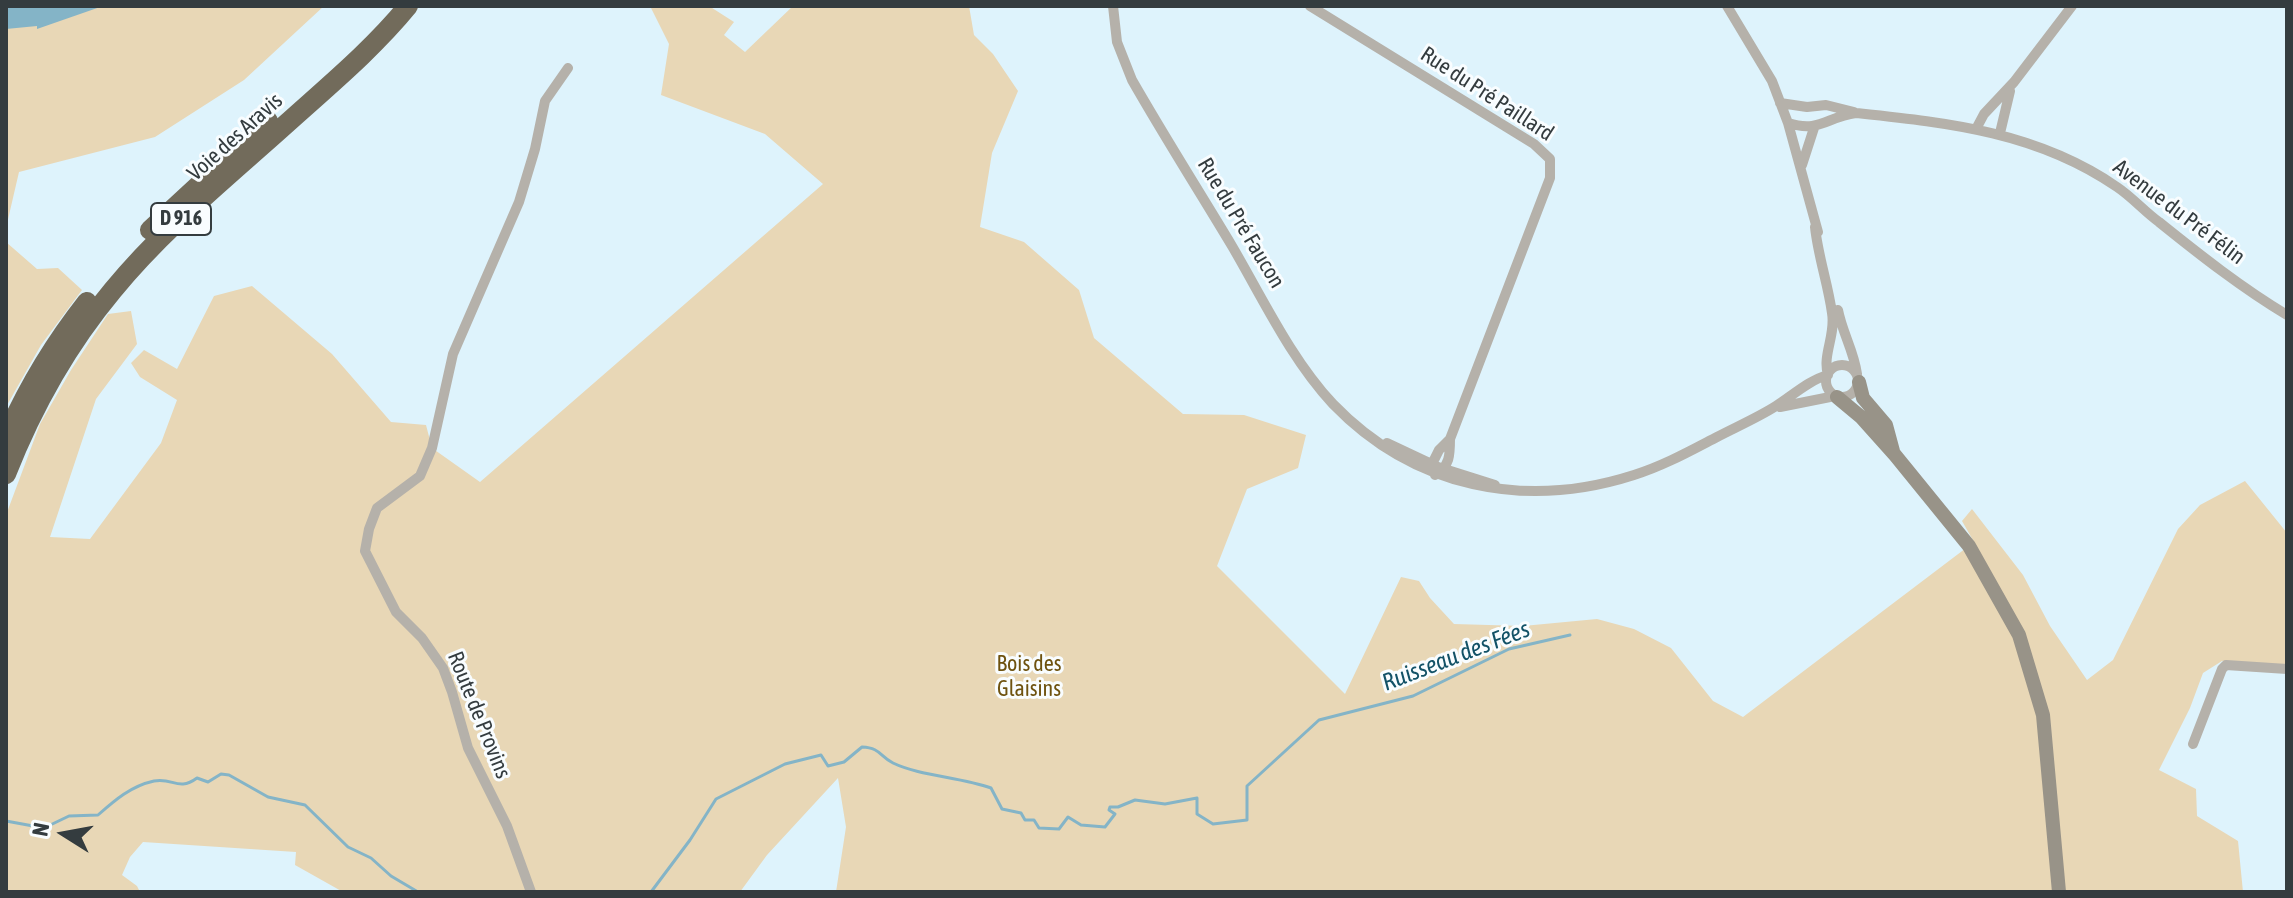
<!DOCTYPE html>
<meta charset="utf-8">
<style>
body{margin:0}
#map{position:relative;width:2293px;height:898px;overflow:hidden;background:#def3fc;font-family:"Asap Condensed",sans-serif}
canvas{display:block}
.frame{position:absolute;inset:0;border:8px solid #343c3f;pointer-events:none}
.north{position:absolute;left:24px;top:794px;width:80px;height:80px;-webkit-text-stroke:6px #f9fdff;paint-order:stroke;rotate:281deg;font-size:22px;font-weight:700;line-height:32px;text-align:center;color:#343c3f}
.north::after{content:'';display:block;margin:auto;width:28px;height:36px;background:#343c3f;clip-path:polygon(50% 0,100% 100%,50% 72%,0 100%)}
</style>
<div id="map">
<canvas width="2293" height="898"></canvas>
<div class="frame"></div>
<div class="north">N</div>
</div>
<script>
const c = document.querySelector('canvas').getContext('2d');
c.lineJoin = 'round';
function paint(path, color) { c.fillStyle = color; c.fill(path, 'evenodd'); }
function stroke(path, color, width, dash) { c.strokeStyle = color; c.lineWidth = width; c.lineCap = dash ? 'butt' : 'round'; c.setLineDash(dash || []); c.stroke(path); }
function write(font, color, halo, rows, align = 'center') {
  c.font = font + ' "Asap Condensed",sans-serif'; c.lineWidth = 6; c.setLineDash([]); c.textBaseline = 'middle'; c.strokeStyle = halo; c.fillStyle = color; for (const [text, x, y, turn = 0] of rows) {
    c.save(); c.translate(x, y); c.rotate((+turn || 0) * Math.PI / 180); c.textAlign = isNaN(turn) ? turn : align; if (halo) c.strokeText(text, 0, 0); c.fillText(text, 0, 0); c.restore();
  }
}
paint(new Path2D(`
 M6 6H324L244 80 155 137 19 172 6 228Z
 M650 6H709L734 22 724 35 745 52 793 6H969L974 35 993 54 1018 91 992 153 980 227 1024 242 1079 290 1094 338 1183 414 1244 415 1306 435 1298 468 1247 489 1217 566 1345 694 1401 577 1419 581 1430 598 1454 624 1523 626 1597 619 1634 629 1671 648 1713 701 1743 717 1974 542 1962 521 1972 509 2023 575 2050 626 2087 680 2113 660 2178 529 2200 505 2245 481 2287 533V665L2222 661 2203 673 2190 708 2159 770 2196 789 2197 816 2238 841 2243 892H836L846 827 838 778 767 855 740 892H343L295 865 296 852 143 842 130 857 122 875 137 886 140 892H6V515L40 424 71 370 108 314 131 311 137 344 96 399 50 537 90 539 161 443 177 400 140 377 131 363 144 350 177 369 214 296 252 286 332 354 391 422 426 425 432 448 480 482 823 184 765 134 661 95 669 44Z
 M6 242 37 269 58 268 82 290 41 345 6 407Z`), '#e8d7b6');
paint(new Path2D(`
 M6 6H103L37 29V26L6 29Z`), '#84b4c7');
stroke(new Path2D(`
 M6 821 44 828 69 816 98 815C115 800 131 786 154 781 173 777 178 792 197 778L208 782 221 774 229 775 268 797 305 805 348 847 371 858 391 876 418 892
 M651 892 690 840 716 799 785 764 821 755 828 766 844 762 862 747C881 748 879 756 893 763 920 776 961 777 991 788L1002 809 1021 813 1025 820H1034L1039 828 1059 829 1068 817 1081 825 1105 827 1115 814 1109 810 1110 807H1118L1135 800 1165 804 1197 798V814L1213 824 1247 820V786L1319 720 1413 696 1509 649 1570 635`), '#84b4c7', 3);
stroke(new Path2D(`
 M1113 6 1117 42 1132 80C1164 136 1199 191 1232 246 1263 299 1291 359 1333 404 1414 488 1525 510 1634 475 1663 466 1690 451 1717 437 1736 427 1757 418 1776 406 1792 396 1809 380 1828 375 1822 355 1836 335 1832 313 1828 284 1818 256 1815 227
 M1310 6 1534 144 1550 159V178L1450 439C1450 455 1450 466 1435 475L1432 464 1439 450 1450 439
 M1727 6 1772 81 1788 123 1818 232
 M1780 103 1807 107 1826 105 1854 112
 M1788 123C1820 133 1826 117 1856 113 1949 123 2037 132 2117 187 2132 197 2144 211 2159 222 2200 255 2242 288 2287 315
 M1976 129 1984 114 2014 82 2072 6
 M2000 133 2010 91
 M1802 165 1814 128
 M1838 310C1842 332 1854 351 1857 374
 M1826 381a16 16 0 1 1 32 0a16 16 0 1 1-32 0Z
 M1780 407 1835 396
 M1387 443 1438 467 1495 485
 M2193 744 2222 669 2226 665 2287 669
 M531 892 507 826 468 748 452 692 443 668 422 638 396 612 365 551 369 529 377 508 420 476 432 448 453 354 519 202 535 149 545 101 568 68`), '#b5b1aa', 10);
stroke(new Path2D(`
 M1859 382 1863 398 1886 425 1893 451
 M1837 397 1861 417 1895 455 1969 546 2019 635 2043 715 2059 892`), '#989388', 14);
stroke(new Path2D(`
 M150 230 268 121
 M6 437C27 389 54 344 87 302
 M6 474C32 408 67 345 113 290 163 229 226 178 285 125 327 87 372 50 408 6`), '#726b5b', 20);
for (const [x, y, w] of [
 [181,219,60]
]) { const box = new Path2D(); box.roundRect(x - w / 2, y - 16, w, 32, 6); c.fillStyle = '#f9fdff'; c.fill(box); stroke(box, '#343c3f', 2); }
write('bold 20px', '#343c3f', null, [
 ["D 916",181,219]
]);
write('22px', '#343c3f', '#f9fdff', [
 ["Rue du Pré Paillard",1487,94,33],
 ["Voie des Aravis",235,137,-42],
 ["Avenue du Pré Félin",2179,212,37],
 ["Rue du Pré Faucon",1241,223,59],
 ["Route de Provins",479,715,68]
]);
write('22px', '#6e520f', '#f9fdff', [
 ["Bois des",1029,664],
 ["Glaisins",1029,689]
]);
write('italic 24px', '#125267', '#f9fdff', [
 ["Ruisseau des Fées",1456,656,-21]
]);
</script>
